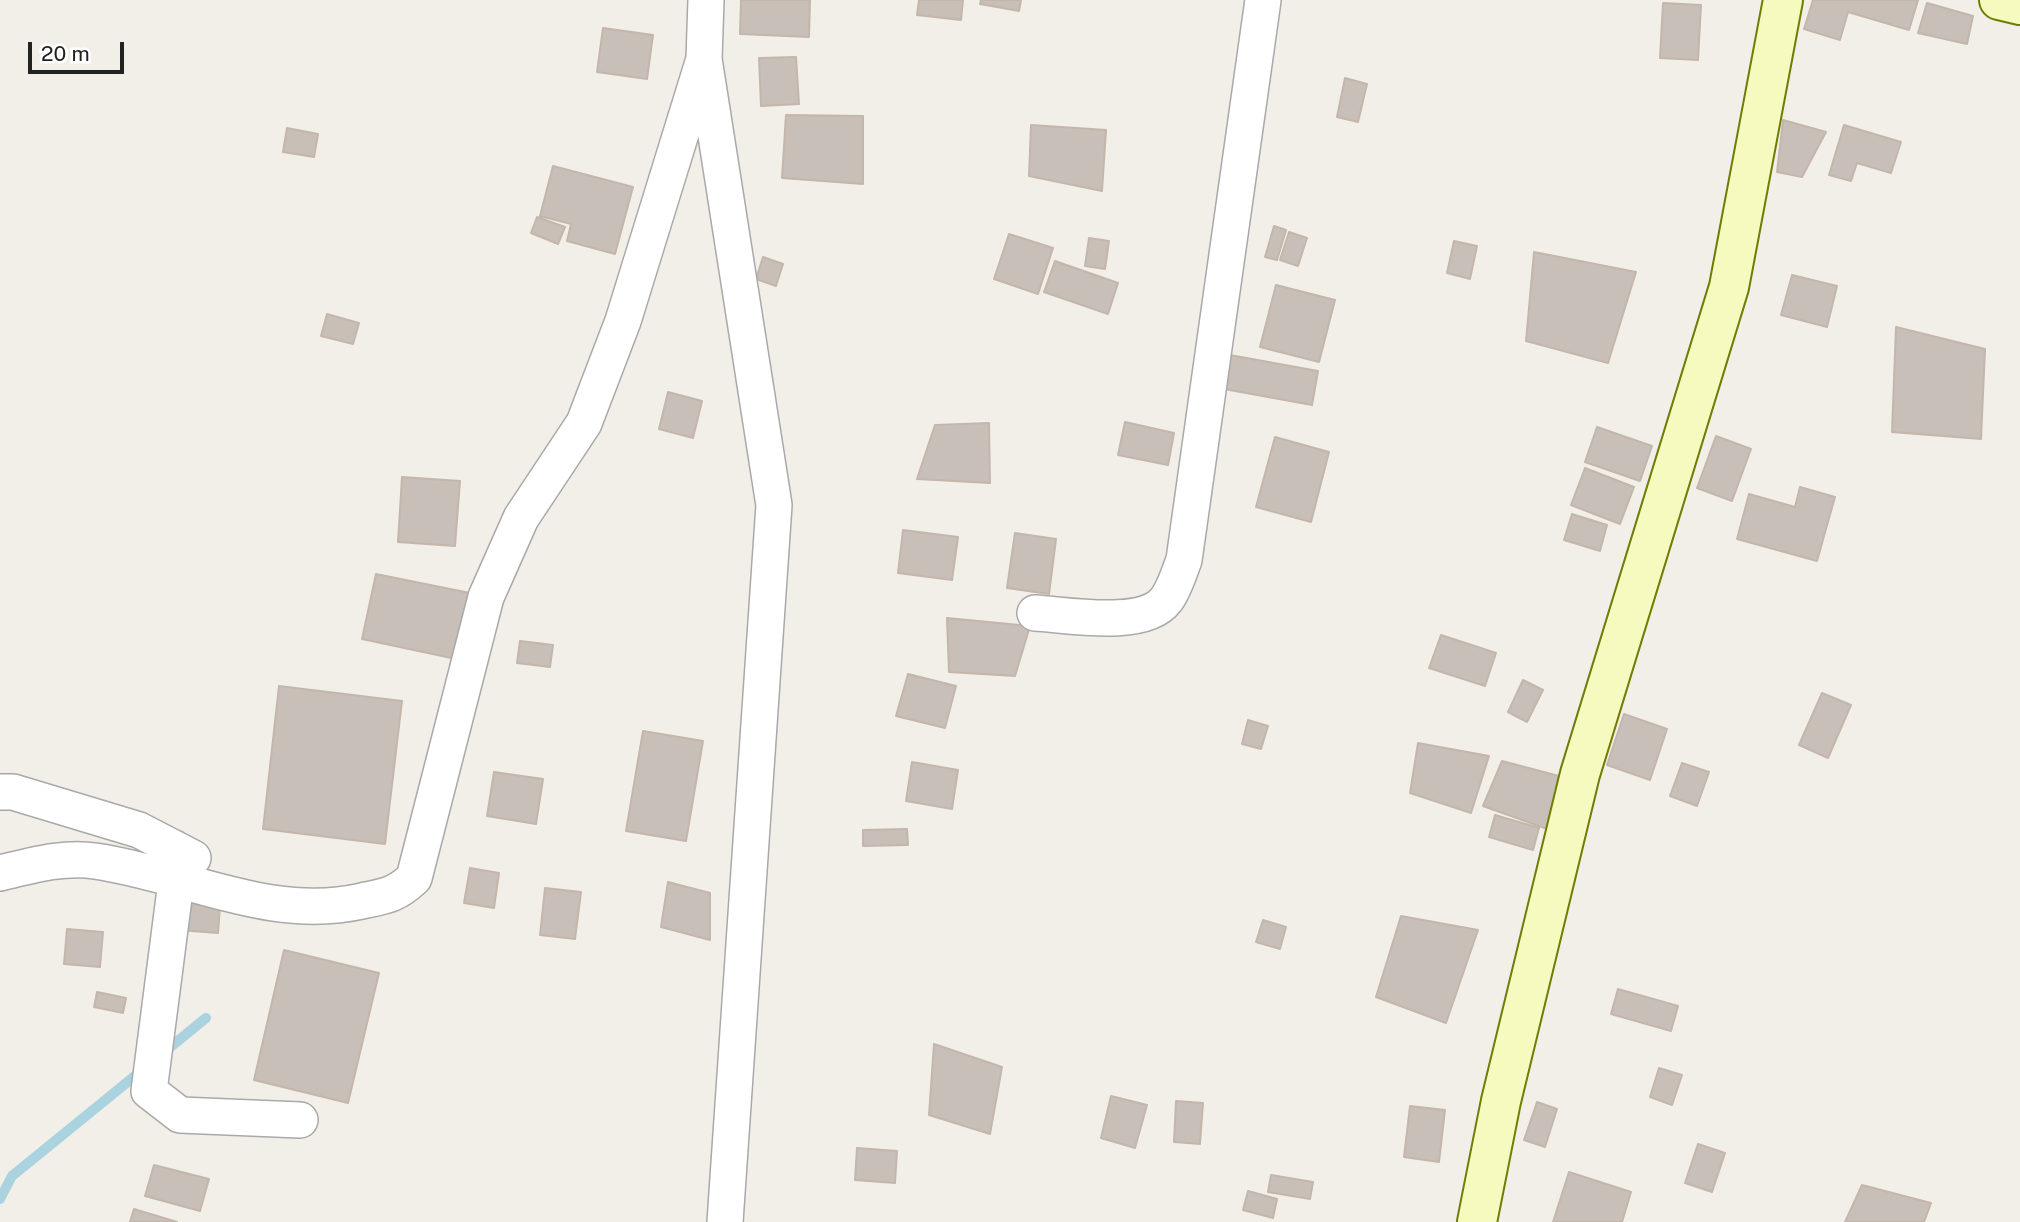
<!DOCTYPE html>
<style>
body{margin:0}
#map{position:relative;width:2020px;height:1222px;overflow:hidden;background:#f2efe9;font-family:"Public Sans",sans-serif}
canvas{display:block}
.scale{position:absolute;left:28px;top:42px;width:96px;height:32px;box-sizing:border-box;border:4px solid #222;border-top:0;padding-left:9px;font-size:21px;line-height:24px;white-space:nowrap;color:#222;-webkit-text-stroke:5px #fff;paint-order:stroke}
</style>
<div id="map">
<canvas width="2020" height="1222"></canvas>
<div class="scale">20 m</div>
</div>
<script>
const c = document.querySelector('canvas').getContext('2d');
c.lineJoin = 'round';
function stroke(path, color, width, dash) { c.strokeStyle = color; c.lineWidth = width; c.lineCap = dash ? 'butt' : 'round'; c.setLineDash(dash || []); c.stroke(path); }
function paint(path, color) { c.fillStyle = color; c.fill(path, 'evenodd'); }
stroke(new Path2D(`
 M163 1053 206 1018
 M0 1199 12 1176 141 1071`), '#aad3df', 10);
const building = new Path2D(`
 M741 0H810L809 37 740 34Z
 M919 0H963L961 20 917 15Z
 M981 0H1021L1019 11 980 4Z
 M1813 0H1918L1909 30 1848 12 1840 40 1804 29Z
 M1663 3 1701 5 1698 60 1660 58Z
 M1927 3 1973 16 1967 44 1918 33Z
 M603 28 653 35 647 79 597 72Z
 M796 57 799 104 761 106 759 58Z
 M1345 78 1367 84 1358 122 1337 117Z
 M786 115 863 116V184L782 178Z
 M1783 120 1826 132 1802 177 1777 172Z
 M1031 125 1106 130 1102 191 1029 176Z
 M1844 125 1901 142 1891 173 1857 163 1851 181 1829 175Z
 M287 128 318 134 314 157 283 152Z
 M553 166 633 187 615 254 567 241 571 224 540 216Z
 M537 217 565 227 558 244 531 233Z
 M1274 226 1286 230 1277 260 1265 257Z
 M1289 232 1307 238 1298 266 1280 260Z
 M1009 234 1053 248 1038 294 994 279Z
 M1089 238 1109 241 1105 269 1085 266Z
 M1454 241 1477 246 1470 279 1447 273Z
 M1534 252 1636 272 1608 363 1526 341Z
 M763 257 783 264 776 286 756 279Z
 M1055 261 1118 283 1108 314 1044 292Z
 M1792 275 1837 286 1827 327 1781 315Z
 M1276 285 1335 300 1319 362 1260 347Z
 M327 314 359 323 353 344 321 336Z
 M1896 327 1985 349 1981 439 1892 432Z
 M1230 355 1318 371 1312 405 1224 389Z
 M668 392 702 401 693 438 659 429Z
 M1125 422 1174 433 1168 465 1118 455Z
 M989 423 990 483 917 479 935 425Z
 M1597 427 1652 446 1640 481 1585 462Z
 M1716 436 1751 449 1732 501 1697 488Z
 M1275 437 1329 452 1311 522 1256 507Z
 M1585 468 1634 487 1620 524 1571 505Z
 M402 477 460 481 455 546 398 542Z
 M1800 487 1835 497 1817 561 1737 539 1749 494 1795 507Z
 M1572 514 1607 525 1600 551 1564 540Z
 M903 530 958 537 952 580 898 573Z
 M1015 533 1056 539 1049 594 1007 588Z
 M376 574 470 593 456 659 362 639Z
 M947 618 1030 626 1015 676 949 672Z
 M1441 635 1496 653 1485 686 1429 668Z
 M520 641 553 645 550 667 517 663Z
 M908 674 956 686 945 728 896 716Z
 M1523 680 1543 690 1527 722 1508 712Z
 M279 686 402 701 385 844 263 829Z
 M1822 693 1851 705 1828 758 1799 745Z
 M1624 714 1667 729 1650 780 1607 765Z
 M1248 720 1268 726 1261 749 1242 744Z
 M643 731 703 741 686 841 626 831Z
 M1418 743 1489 756 1471 813 1410 793Z
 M1502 761 1559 776 1550 830 1483 806Z
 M912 762 958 770 952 809 906 801Z
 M1682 763 1709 772 1697 806 1670 796Z
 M494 772 543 779 536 824 487 816Z
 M1495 815 1539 828 1533 850 1489 837Z
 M907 829 908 845 863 846V830Z
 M470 868 499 873 494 908 464 903Z
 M668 882 710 893V940L661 927Z
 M545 888 581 892 575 939 540 935Z
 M181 890 221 893 218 933 178 930Z
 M1401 916 1478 930 1446 1023 1376 997Z
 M1263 920 1286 927 1280 949 1256 942Z
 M67 929 103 932 100 967 64 964Z
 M284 950 379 973 348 1103 254 1080Z
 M1618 989 1678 1006 1671 1031 1611 1014Z
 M97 992 126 998 123 1013 94 1007Z
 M934 1044 1002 1067 990 1134 929 1115Z
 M1659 1068 1682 1075 1672 1105 1650 1097Z
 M1111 1096 1147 1105 1135 1148 1101 1138Z
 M1176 1101 1203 1103 1200 1144 1174 1142Z
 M1537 1102 1557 1109 1545 1147 1524 1140Z
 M1410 1106 1445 1110 1439 1162 1404 1157Z
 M1698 1144 1725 1153 1712 1192 1685 1183Z
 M857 1148 897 1151 895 1183 855 1180Z
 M154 1165 209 1179 200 1211 145 1196Z
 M1569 1172 1631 1192 1622 1222H1553Z
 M1271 1175 1313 1182 1310 1199 1268 1192Z
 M1862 1185 1931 1203 1924 1222H1845Z
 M1248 1191 1277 1199 1273 1218 1243 1210Z
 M134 1209 177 1222H130Z`);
paint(building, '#c7bfb8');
stroke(building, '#c4b6ab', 2);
const street = new Path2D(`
 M706 0 704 59 774 505 725 1222
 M1035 613C1069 615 1144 629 1166 600 1174 590 1179 573 1184 560L1263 0
 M0 792H13L139 830 193 858
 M174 848 176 882 149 1091 180 1115 300 1120
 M0 873C30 866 64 856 95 861 185 874 270 922 362 901 386 896 396 895 414 878L486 597 521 518 584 423 623 321 704 59`);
const secondary = new Path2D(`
 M1999 0 2020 5
 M1477 1222 1501 1101 1580 774 1729 287 1783 0`);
stroke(street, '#a9a9a9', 38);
stroke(secondary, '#707d05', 42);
stroke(street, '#fff', 35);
stroke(secondary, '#f7fabf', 38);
</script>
